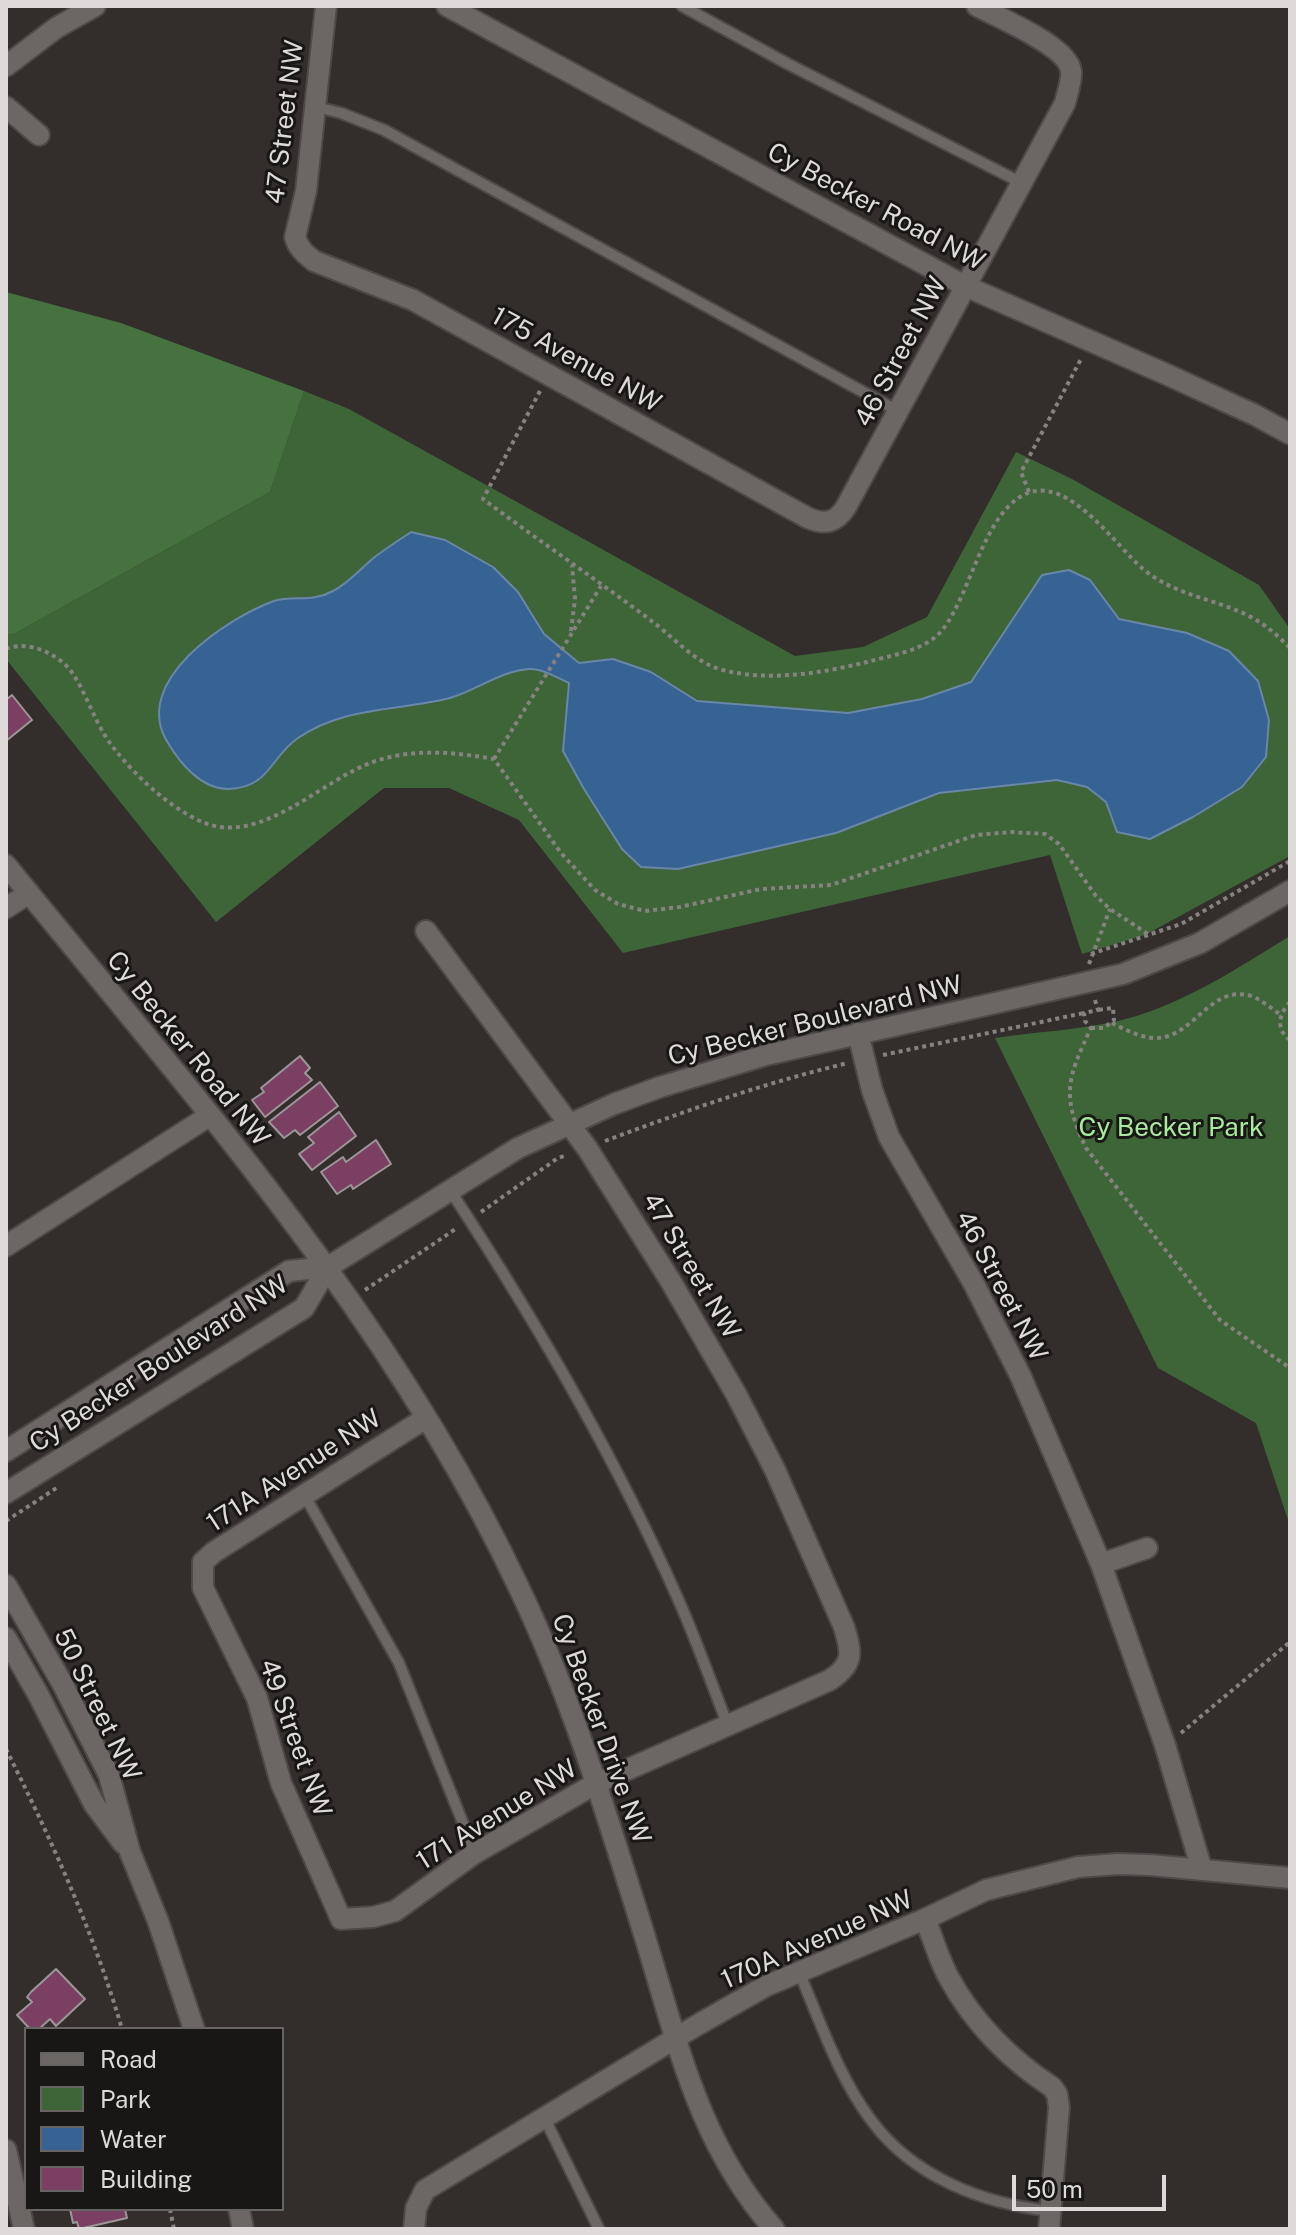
<!DOCTYPE html>
<style>
body{margin:0}
#map{position:relative;width:1296px;height:2235px;overflow:hidden;background:#332e2c;font-family:"Public Sans",sans-serif}
canvas{display:block}
.frame{position:absolute;inset:0;border:8px solid #dddad9;pointer-events:none}
.legend{position:absolute;left:24px;top:2027px;width:260px;height:184px;box-sizing:border-box;background:#191716;border:2px solid #676564;margin:0;padding:10px 14px;list-style:none;font-size:24px;color:#dddad9}
.legend li{display:flex;align-items:center;gap:16px;height:40px}
.legend b{width:40px;border:2px solid #676564}
.scale{position:absolute;left:1012px;top:2175px;width:154px;height:36px;box-sizing:border-box;border:4px solid #dddad9;border-top:0;padding-left:10px;font-size:24px;line-height:28px;white-space:nowrap;color:#dddad9;-webkit-text-stroke:6px #191716;paint-order:stroke}
</style>
<div id="map">
<canvas width="1296" height="2235"></canvas>
<div class="frame"></div>
<ul class="legend">
<li><b style="height:10px;background:#6c6664"></b>Road</li>
<li><b style="height:22px;background:#3d6537"></b>Park</li>
<li><b style="height:22px;background:#376394"></b>Water</li>
<li><b style="height:22px;background:#7b4061"></b>Building</li>
</ul>
<div class="scale">50 m</div>
</div>
<script>
const c = document.querySelector('canvas').getContext('2d');
c.lineJoin = 'round';
function paint(path, color) { c.fillStyle = color; c.fill(path, 'evenodd'); }
function stroke(path, color, width, dash) { c.strokeStyle = color; c.lineWidth = width; c.lineCap = dash ? 'butt' : 'round'; c.setLineDash(dash || []); c.stroke(path); }
function write(font, color, halo, rows, align = 'center') {
  c.font = font + ' "Public Sans",sans-serif'; c.lineWidth = 6; c.setLineDash([]); c.textBaseline = 'middle'; c.strokeStyle = halo; c.fillStyle = color; for (const [text, x, y, turn = 0] of rows) {
    c.save(); c.translate(x, y); c.rotate((+turn || 0) * Math.PI / 180); c.textAlign = isNaN(turn) ? turn : align; if (halo) c.strokeText(text, 0, 0); c.fillText(text, 0, 0); c.restore();
  }
}
paint(new Path2D(`
 M304 391 349 409 795 656 863 647 927 617 1016 452 1072 479 1259 585 1290 629V856L1145 935 1082 954 1050 855 623 953 519 820 449 788H384L216 922 6 659V635L14 634 270 492Z
 M1290 936V1526L1256 1423 1158 1368 995 1038C1035 1032 1078 1030 1118 1021 1181 1006 1236 969 1290 936Z`), '#3d6537');
paint(new Path2D(`
 M6 292 121 323 304 391 270 492 14 634 6 635Z`), '#46723f');
const water = new Path2D(`
 M411 532 445 540 493 567 518 592 544 634 579 663 613 659 651 672 697 701 848 713 922 699 971 682 1042 575 1069 570 1090 580 1119 619 1187 633 1229 651 1258 681 1269 720 1266 757 1242 787 1193 817 1150 839 1117 832 1106 802 1087 787 1057 780 939 793 836 833 678 869 641 867 622 849 584 789 563 751 569 683C558 678 541 668 529 669 500 671 478 690 450 698 399 711 344 706 298 738 270 757 270 788 228 789 201 789 180 763 168 743 129 682 227 618 274 601 294 595 311 603 333 591 349 583 362 567 376 556 387 548 399 540 411 532Z`);
paint(water, '#376394');
stroke(water, '#6987a9', 2);
const building = new Path2D(`
 M12 695 32 720 6 741V700Z
 M300 1056 310 1068 305 1073 312 1080 265 1117 252 1100 264 1092 261 1088Z
 M320 1082 338 1106 300 1135 295 1130 284 1138 269 1122Z
 M339 1112 356 1136 312 1170 299 1154 314 1143 308 1137Z
 M376 1140 391 1164 353 1189 351 1185 337 1194 321 1172 343 1157 346 1162Z
 M56 1969 85 1999 56 2026 50 2019 39 2029H30L17 2015 32 2002 27 1997 31 1992Z
 M70 2209H125L127 2218 79 2229 77 2222 73 2223Z`);
paint(building, '#7b4061');
stroke(building, '#9c9699', 2);
const lane = new Path2D(`
 M682 6 788 64 1022 183
 M316 107 341 113 384 130 898 411
 M450 1190C536 1321 615 1456 678 1599 696 1639 711 1682 727 1723
 M305 1496 399 1663 475 1853
 M799 1972C820 2021 838 2076 871 2120 913 2177 983 2204 1051 2211
 M545 2119 599 2229`);
const street = new Path2D(`
 M326 6 306 191 295 237C298 248 305 254 314 261L413 300 808 518C825 525 836 523 846 507L1065 103C1067 94 1072 81 1071 71 1068 46 999 18 977 6
 M6 107 39 135
 M6 908 29 893
 M426 931 587 1148 670 1280 736 1394 775 1470 844 1627C852 1653 854 1664 830 1680L597 1783 475 1853 395 1911 373 1917 341 1919 281 1783 257 1698 203 1588V1562L214 1552 426 1418
 M858 1033 872 1090 889 1137 974 1284 1021 1377 1101 1564 1165 1745 1202 1870
 M6 1246 209 1116
 M1101 1564 1147 1548
 M925 1919C933 1938 939 1960 949 1978 973 2022 1010 2060 1052 2087L1057 2094 1059 2107 1049 2229
 M6 2150 24 2229
 M414 2229 416 2208 425 2190 699 2024 766 1986 925 1919 986 1890 1078 1867 1118 1864 1150 1865 1290 1878`);
const secondary = new Path2D(`
 M447 6 965 286 1168 375 1255 415 1290 434
 M6 66 56 28 95 6
 M6 865C193 1095 393 1319 520 1590 573 1701 607 1816 644 1934 677 2040 698 2143 774 2229
 M6 1451 289 1271 328 1267
 M6 1493 304 1308 328 1267 518 1148 614 1104 660 1087 766 1055 1123 974 1200 943 1290 891
 M6 1585 62 1683 109 1775 130 1852 158 1921 194 2029
 M6 1638 39 1696 94 1804 123 1843
 M239 2209 243 2229`);
stroke(lane, '#4d4948', 14);
stroke(street, '#4d4948', 24);
stroke(secondary, '#4d4948', 24);
stroke(new Path2D(`
 M540 391 483 499C538 540 594 578 649 619 673 636 694 663 723 670 769 682 822 673 867 662 892 655 926 651 943 629 971 594 984 510 1028 493 1070 477 1116 546 1143 569 1174 595 1212 598 1247 615 1264 623 1277 635 1290 648
 M1029 492 1021 472 1081 359
 M571 631 575 599 572 565
 M6 649C27 640 57 653 71 671 88 695 95 726 116 751 138 778 168 806 200 821 259 849 321 780 373 762 412 748 455 752 494 759L561 853 595 890 618 904 645 911 680 907 761 889 831 885 976 835 1011 832 1045 834 1059 844 1096 896 1110 909 1151 936
 M494 759 601 586
 M1091 954 1181 924 1290 861
 M1089 964 1110 909
 M1095 1000 1098 1010 1084 1013 1085 1021 1091 1028C1067 1079 1061 1095 1086 1148L1220 1320 1290 1368
 M1290 1002C1279 1014 1275 1029 1290 1040
 M1112 1023C1124 1029 1139 1037 1153 1038 1193 1040 1207 987 1248 995 1260 998 1270 1008 1280 1014
 M1091 1028H1104L1114 1020 1113 1008 1098 1010
 M883 1055 1084 1013
 M605 1141C685 1111 764 1083 848 1063
 M481 1212 558 1158 567 1155
 M365 1290 457 1228
 M6 1521 58 1487
 M1181 1733 1290 1642
 M6 1749C51 1839 94 1933 122 2029
 M170 2209 174 2229`), '#868280', 4, [4, 4]);
stroke(lane, '#6c6664', 10);
stroke(street, '#6c6664', 20);
stroke(secondary, '#6c6664', 20);
write('26px', '#dddad9', '#191716', [
 ["47 Street NW",285,122,-83],
 ["Cy Becker Road NW",876,207,28],
 ["46 Street NW",901,352,-62],
 ["175 Avenue NW",576,360,29],
 ["Cy Becker Boulevard NW",815,1021,-14],
 ["Cy Becker Road NW",188,1049,51],
 ["47 Street NW",691,1266,59],
 ["46 Street NW",1001,1286,62],
 ["Cy Becker Boulevard NW",159,1364,-33],
 ["171A Avenue NW",294,1471,-33],
 ["50 Street NW",97,1705,64],
 ["Cy Becker Drive NW",601,1729,70],
 ["49 Street NW",295,1738,70],
 ["171 Avenue NW",497,1815,-32],
 ["170A Avenue NW",817,1940,-24]
]);
write('26px', '#a9eb9e', '#191716', [
 ["Cy Becker Park",1171,1128]
]);
</script>
